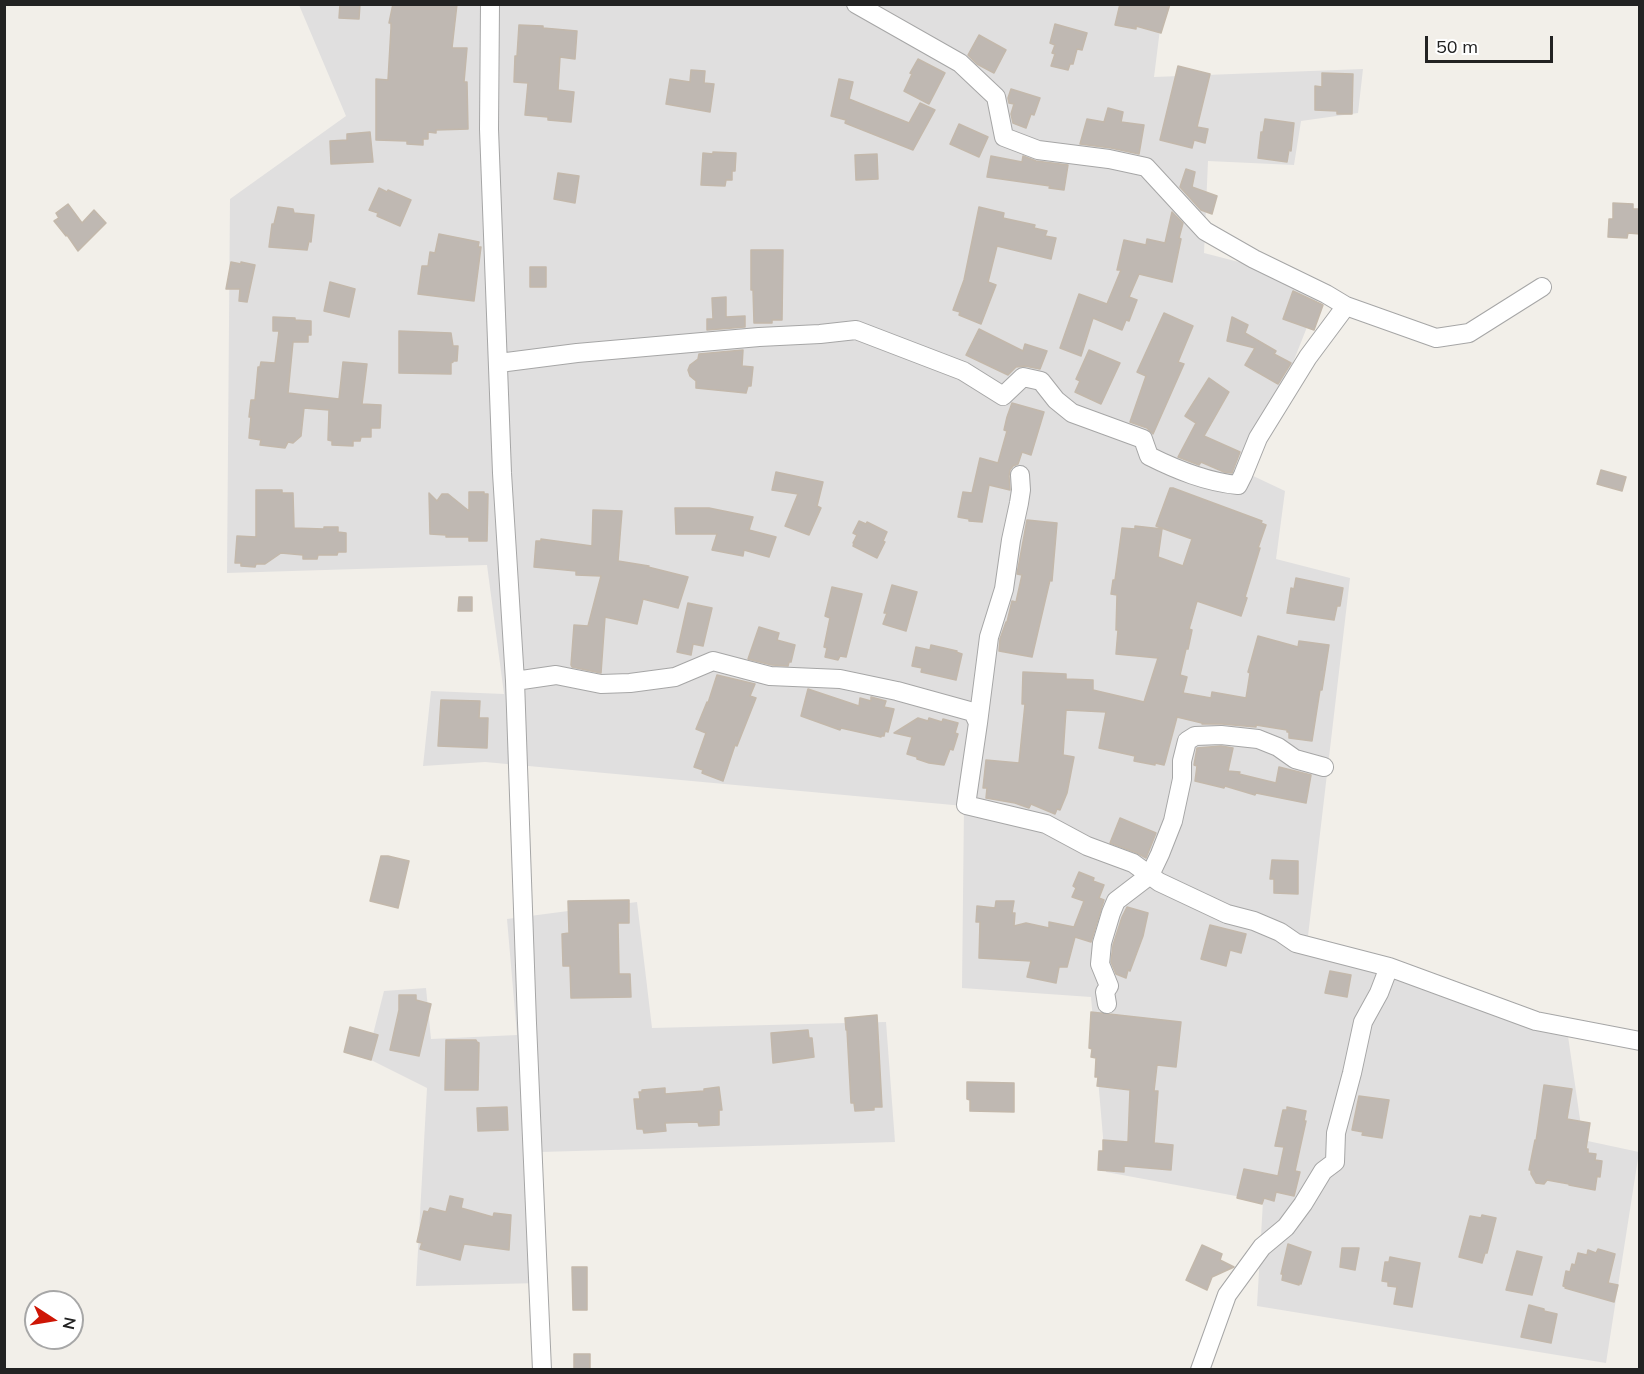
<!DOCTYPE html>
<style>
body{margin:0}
#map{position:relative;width:1644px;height:1374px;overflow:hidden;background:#f2efe9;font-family:Mulish,sans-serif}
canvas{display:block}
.frame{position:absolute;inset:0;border:6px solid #222;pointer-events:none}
.north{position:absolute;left:24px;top:1290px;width:60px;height:60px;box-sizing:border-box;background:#fff;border:2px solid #a7a7a7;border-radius:50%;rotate:102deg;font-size:16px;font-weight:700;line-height:24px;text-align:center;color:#222}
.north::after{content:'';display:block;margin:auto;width:21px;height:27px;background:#ce1605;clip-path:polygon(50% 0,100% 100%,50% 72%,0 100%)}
.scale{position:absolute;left:1425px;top:36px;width:128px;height:27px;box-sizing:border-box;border:3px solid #222;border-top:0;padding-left:8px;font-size:18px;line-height:21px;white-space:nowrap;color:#222;-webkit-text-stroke:4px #fff;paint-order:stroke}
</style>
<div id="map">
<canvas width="1644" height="1374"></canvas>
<div class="frame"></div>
<div class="north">N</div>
<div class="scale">50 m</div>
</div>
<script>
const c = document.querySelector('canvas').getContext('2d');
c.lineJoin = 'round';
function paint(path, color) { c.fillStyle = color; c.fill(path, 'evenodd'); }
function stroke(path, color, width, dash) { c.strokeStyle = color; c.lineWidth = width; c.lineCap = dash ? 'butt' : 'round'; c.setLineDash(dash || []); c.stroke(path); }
paint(new Path2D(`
 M299 5H1163L1154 77 1363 69 1358 113 1301 121 1294 165 1208 161 1204 253 1324 284 1249 474 1285 491 1276 559 1350 578 1308 936 1568 1036 1583 1140 1639 1152 1606 1363 1257 1306 1263 1201 1106 1172 1091 997 962 988 964 806 485 762 423 766 431 691 504 694 487 565 227 573 230 199 346 116Z
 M637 902 652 1028 886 1022 895 1142 540 1152V1283L416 1286 427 1088 367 1058 384 991 426 988 431 1039 517 1035 507 919Z`), '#e0dfdf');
const building = new Path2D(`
 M340 4H360L359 19 339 18Z
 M393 4H457L452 48H467L464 82H467L468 129 436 130V133L428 132V139H423V145L407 144V141L376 140V79L388 80 391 28V23H389Z
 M1120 4H1170L1161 33 1136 26V29L1115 25Z
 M1055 24 1087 33 1082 50 1077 49 1073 64H1070L1068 70 1051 66 1055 54 1052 53 1055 45 1050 43Z
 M519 25 543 26V28L577 31 575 59 560 57 558 90 574 92 571 122 548 120V117L525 115 528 83 514 82 515 56H517Z
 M979 35 1006 50 994 73 977 64 968 55Z
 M918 59 945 73 929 104 904 91 912 74 910 73Z
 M1178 66 1210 74 1197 127 1208 129 1205 143 1194 140 1192 148 1160 140Z
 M691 70 705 71 704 83 714 84 710 112 666 104 670 79 690 82Z
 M1322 73 1353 74 1352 114H1337V111L1315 110V86L1322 87Z
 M839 79 853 82 849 99 909 123 920 103 935 110 913 150 845 123 846 120 831 116Z
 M1011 89 1040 98 1034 115 1031 114 1026 128 1013 123 1011 114 1014 104 1009 103 1008 98Z
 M1108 108 1123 112 1121 122 1144 125 1139 154 1111 148 1080 144 1087 119 1104 122Z
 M1265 119 1294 123 1291 151 1289 150 1287 162 1258 158 1261 132H1263Z
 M959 124 988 137 979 157 950 144Z
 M370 132 373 162 331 164 330 141 347 140V134Z
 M713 152 736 153 735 171H732V180H726L725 186 701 185 703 153 713 154Z
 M877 154 878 179 856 180 855 155Z
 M991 156 1022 162 1023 156 1036 161 1068 165 1064 190 1049 188 1050 186 987 177Z
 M1186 169 1195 172 1192 187 1217 196 1212 214 1201 210 1180 187Z
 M558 173 579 176 575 203 554 199Z
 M379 188 387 192 388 190 411 200 400 226 377 216 378 213 369 210Z
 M1613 203 1633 204V209H1640V234L1628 233 1627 238 1608 237 1609 219H1613Z
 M68 204 82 223 94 210 106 223 78 251 67 235 66 236 54 221 59 218 56 213Z
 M278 207 293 209 294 213 314 215 311 242 309 241 307 250 269 247 272 224H274Z
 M979 207 1004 213 1003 218 1035 225 1034 228 1047 231 1045 236 1056 238 1051 259 997 246 988 282 996 285 981 324 959 315 960 312 953 310 964 280Z
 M1172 212 1183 223 1179 238 1181 239 1172 282 1139 274 1129 297 1137 300 1129 321 1126 320 1122 330 1093 318 1081 356 1060 348 1079 294 1107 304 1121 270H1117L1124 240 1146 245 1147 239 1165 243Z
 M439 234 479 242 478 247H481L474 301 418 294 422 266H428L430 252 435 253Z
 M751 250H783L782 320H772V323H754L753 290H751Z
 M231 262 241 264V262L255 265 247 302 239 301 240 289H226Z
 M530 267H546V287H530Z
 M330 282 355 289 349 317 324 311Z
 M1293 291 1323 305 1314 330 1283 319Z
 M726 297V317L745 316V327L707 330V319H713L712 298Z
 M1164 313 1193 326 1178 362 1184 364 1153 434 1147 428 1130 422 1146 376 1137 372Z
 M273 317 295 318V320L311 321V335H308V342H293L288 393 339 399 343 362 367 364 362 404 381 405 380 428H371V437H361L360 441H353V446L332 445V441L328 440 329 410 304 408 301 436 293 443 288 442 285 448 260 445 261 440 249 438 251 417H249L251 400H255L258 367H260L261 362 275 363 279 331H273Z
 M1232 317 1248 325 1245 333 1276 351 1274 354 1291 363 1278 384 1245 365 1255 348 1227 341Z
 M979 329 1023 351 1025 344 1047 351 1040 369 1025 366 1016 367 1008 375 966 355Z
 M399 331 451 333 453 346H458L457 361H453V362L451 363V374L399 373Z
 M743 350 742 366 753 367 751 386H748L746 393 696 388V381L690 376 688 370 690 365 698 359 699 354Z
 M1089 350 1120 363 1101 404 1075 392 1080 381 1076 379Z
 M1209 378 1229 392 1204 436 1240 452 1232 473 1224 472 1201 462 1199 465 1178 457 1196 423 1185 416Z
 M1012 403 1044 412 1031 455 1022 452 1018 464 1013 466 1010 470 1009 476 1010 490 989 485 982 522 969 521V519L958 517 963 492 972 493 980 458 998 463 1007 431 1004 430 1007 417Z
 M1601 470 1626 477 1622 491 1597 484Z
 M776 472 823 482 817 506 821 508 809 535 785 526 798 494 772 490Z
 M1170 488H1173L1262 521 1261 523 1266 525 1258 548H1260L1245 597 1247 598 1241 616 1197 601 1189 629 1192 630 1188 649H1186L1180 675 1187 677 1183 693 1211 698 1212 692 1246 698 1250 673 1248 672 1258 636 1298 647 1299 641 1329 645 1322 690H1320L1312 741 1289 738V732H1287V730L1256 725V727L1222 724H1202V723L1177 717 1165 762 1164 765 1155 763V765L1134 761 1135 756 1099 748 1106 712 1066 710 1063 755 1074 757 1067 793 1060 810 1057 809 1055 814 1031 804 1029 808 1015 803 986 798 987 788H983L986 760 1019 763 1025 704H1022L1023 672 1066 674V679L1093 680V690L1144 702 1158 658 1116 654 1118 630H1116L1117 595 1111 594 1113 580H1115L1122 528 1135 529V526L1162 529 1158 557 1183 566 1192 539 1156 526Z
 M256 490H282V493H293L294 528 324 529V527H338V532L346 533V552H338L337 555H318L317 559H303V555L281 553 265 564H256L255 567 241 566V563H235L237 536 256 537Z
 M469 492H484V494H488L487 541H469V537H446V535L430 534 429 493 437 501 442 494H448L469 511Z
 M675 508H709L753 517 749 530 776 537 769 557 744 550 743 556 712 550 717 534H676Z
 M593 510 622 511 618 561 649 566 648 567 688 577 678 608 643 599 637 624 605 617 601 673 572 667 571 665 574 625 588 626 601 576 576 575V571L534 567 536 541H541V539L592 546Z
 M1027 520 1057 523 1052 581 1050 580 1032 657 999 651 1000 639 1006 622H1007L1012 601 1016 602 1022 575 1017 574Z
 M859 521 866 524 867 522 887 532 883 541 885 542 877 558 853 546 854 543H853L857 535 853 533Z
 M1296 578 1343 588 1340 606H1337L1334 620 1287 613 1291 588 1294 589Z
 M892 585 917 592 906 631 883 624 887 613H884Z
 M832 587 862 594 846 657 840 656 838 660 825 657 827 648 824 647 830 618 825 616Z
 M459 597H472V611H458Z
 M688 603 712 608 703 646 693 644 691 655 677 652Z
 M759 627 779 633 777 640 795 645 791 662H789L788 666 772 665 748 659Z
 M931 645 957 651 956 652 962 654 956 680 921 672 922 668 912 666 916 647 930 650Z
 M717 675 755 684 750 696 756 698 737 746 735 745 723 781 702 773 703 770 694 767 706 733 696 729 707 702 708 703Z
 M808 689 859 706 860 698 871 701V697L886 701 884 707 894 709 888 732 885 731 884 736H881V737L841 728 840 730 801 716Z
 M441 700 480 701 479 718H488L487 748 438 746Z
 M918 718 928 721 929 718 942 722 943 719 958 723 955 733 958 734 953 750 950 749 944 765 929 763 917 759V757L907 754 912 737 894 733Z
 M1221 746 1233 748 1228 771 1240 772 1239 774 1276 783 1279 767 1311 775 1306 803 1256 793 1255 795 1225 786 1224 788 1195 781 1197 766 1194 765 1197 748Z
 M1120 818 1156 833 1146 858 1137 853 1110 843Z
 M381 856H388L409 861 398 908 370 901Z
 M1272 860 1298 861V894L1274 893V879H1270Z
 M1079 872 1094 878 1093 881 1104 885 1099 898 1104 900 1091 942 1075 937 1067 967H1059L1056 983 1027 977 1031 961 979 958 980 922H976L977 906 995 908 996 901H1014L1012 913H1015L1014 926 1026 923 1049 928V922L1074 927 1084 901 1072 897 1076 888 1073 886Z
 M629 900V923H618L619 974H630L631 997 571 998 570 966H563L562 934 569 933 568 901Z
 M1127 907 1148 913 1143 936 1130 971 1128 970 1126 978 1116 974 1111 962 1113 945 1122 917Z
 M1210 925 1246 934 1241 953 1230 950 1226 966 1201 959Z
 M1330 971 1351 975 1347 997 1325 993Z
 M399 995H416V1000L431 1004 419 1056 390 1050 399 1010Z
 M1091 1012 1181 1022 1176 1067 1157 1065 1154 1091H1158L1154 1143 1173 1145 1171 1170 1124 1166V1172L1098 1170 1099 1151H1103V1140L1128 1142 1130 1090 1097 1086 1098 1077H1095L1096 1058 1091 1057 1092 1049 1089 1048Z
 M877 1015 882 1107H874V1110L855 1111 854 1103H851L847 1030H846L845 1018Z
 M350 1027 378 1035 371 1060 344 1052Z
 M808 1030 809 1038H812L814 1057 773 1063 771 1033Z
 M446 1040H476L477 1042 479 1043 478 1090H445Z
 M967 1082 1014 1083V1112L970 1111V1100L967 1099Z
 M1544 1085 1572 1089 1567 1119 1590 1123 1586 1149H1588V1153L1596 1154 1595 1160 1602 1161 1600 1177 1597 1176 1595 1190 1569 1185V1184L1547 1180 1544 1184 1536 1183 1531 1174V1170H1529L1535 1140 1536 1141Z
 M719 1087 722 1110H719V1125L699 1126 698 1122 665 1123 666 1131 644 1133 643 1129H637L634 1099H640L639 1092H642V1090L665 1088V1094L704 1091V1089Z
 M1359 1096 1389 1100 1382 1138 1362 1135 1363 1132 1352 1130Z
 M507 1107 508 1130 478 1131 477 1108Z
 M1287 1107 1306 1111 1304 1121H1306L1295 1171 1300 1172 1294 1196 1276 1192 1274 1201 1264 1198 1262 1204 1237 1198 1244 1169 1278 1176 1284 1147 1275 1146 1283 1110H1287Z
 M450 1196 463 1199 461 1208 493 1217 494 1213 511 1215 509 1250 464 1244 460 1260 420 1249 422 1243 417 1242 424 1211 428 1212 430 1208 446 1212Z
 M1482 1215 1496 1218 1487 1253H1485L1482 1263 1459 1257 1470 1216 1481 1218Z
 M1288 1244 1311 1252 1301 1284 1299 1283V1285L1282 1280 1283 1274H1281Z
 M1202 1245 1222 1254 1220 1260 1234 1267 1212 1277 1207 1290 1186 1280Z
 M1342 1248H1359L1355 1270 1340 1267Z
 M1598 1249 1615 1254 1608 1283 1618 1285 1614 1302 1565 1288 1566 1287 1563 1286 1566 1271 1570 1272 1572 1264 1575 1265 1578 1253 1587 1255 1588 1250 1596 1253Z
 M1517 1251 1542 1257 1532 1295 1506 1290Z
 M1390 1257 1420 1263 1412 1307 1394 1304 1397 1287 1388 1286V1282L1382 1281 1385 1262H1389Z
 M572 1267H587V1310H573Z
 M1529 1305 1544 1309V1311L1557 1314 1551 1343 1521 1337Z
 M574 1354H590V1369H574Z`);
paint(building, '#bfb8b2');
stroke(building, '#c3b8ab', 1.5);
const street = new Path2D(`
 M490 4 489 129 502 473 515 681 527 1023 542 1370
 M856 4 960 63 996 97 1004 137 1038 150 1109 159 1146 167 1205 231 1254 259 1326 294 1346 306 1436 338 1469 333 1542 287
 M499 363 577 353 759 337 820 334 856 330 963 371 1003 396 1023 377 1041 381 1056 400 1072 413 1143 439 1149 456C1177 470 1206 482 1238 485L1243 475 1258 438 1308 357 1346 306
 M515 681 556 675 601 684 630 683 675 677 713 661 770 676 840 679 897 691 973 712 978 723 966 805 1046 824 1087 846 1133 863 1159 882 1227 914 1254 921 1280 932 1296 943 1389 967 1536 1021 1640 1041
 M978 723 989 637 1004 589 1011 540 1019 503 1021 490 1020 475
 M1107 1004 1105 992 1109 986 1100 964 1102 943 1111 913 1116 901 1150 875 1160 854 1173 821 1182 779V761L1187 741 1195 736 1221 735 1258 739 1278 747 1295 759 1324 767
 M1200 1370 1227 1295 1262 1247 1286 1227 1303 1204 1323 1171 1335 1162 1336 1133 1352 1073 1363 1022 1379 993 1389 967`);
stroke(street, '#a6a6a6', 20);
stroke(street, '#fff', 18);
</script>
